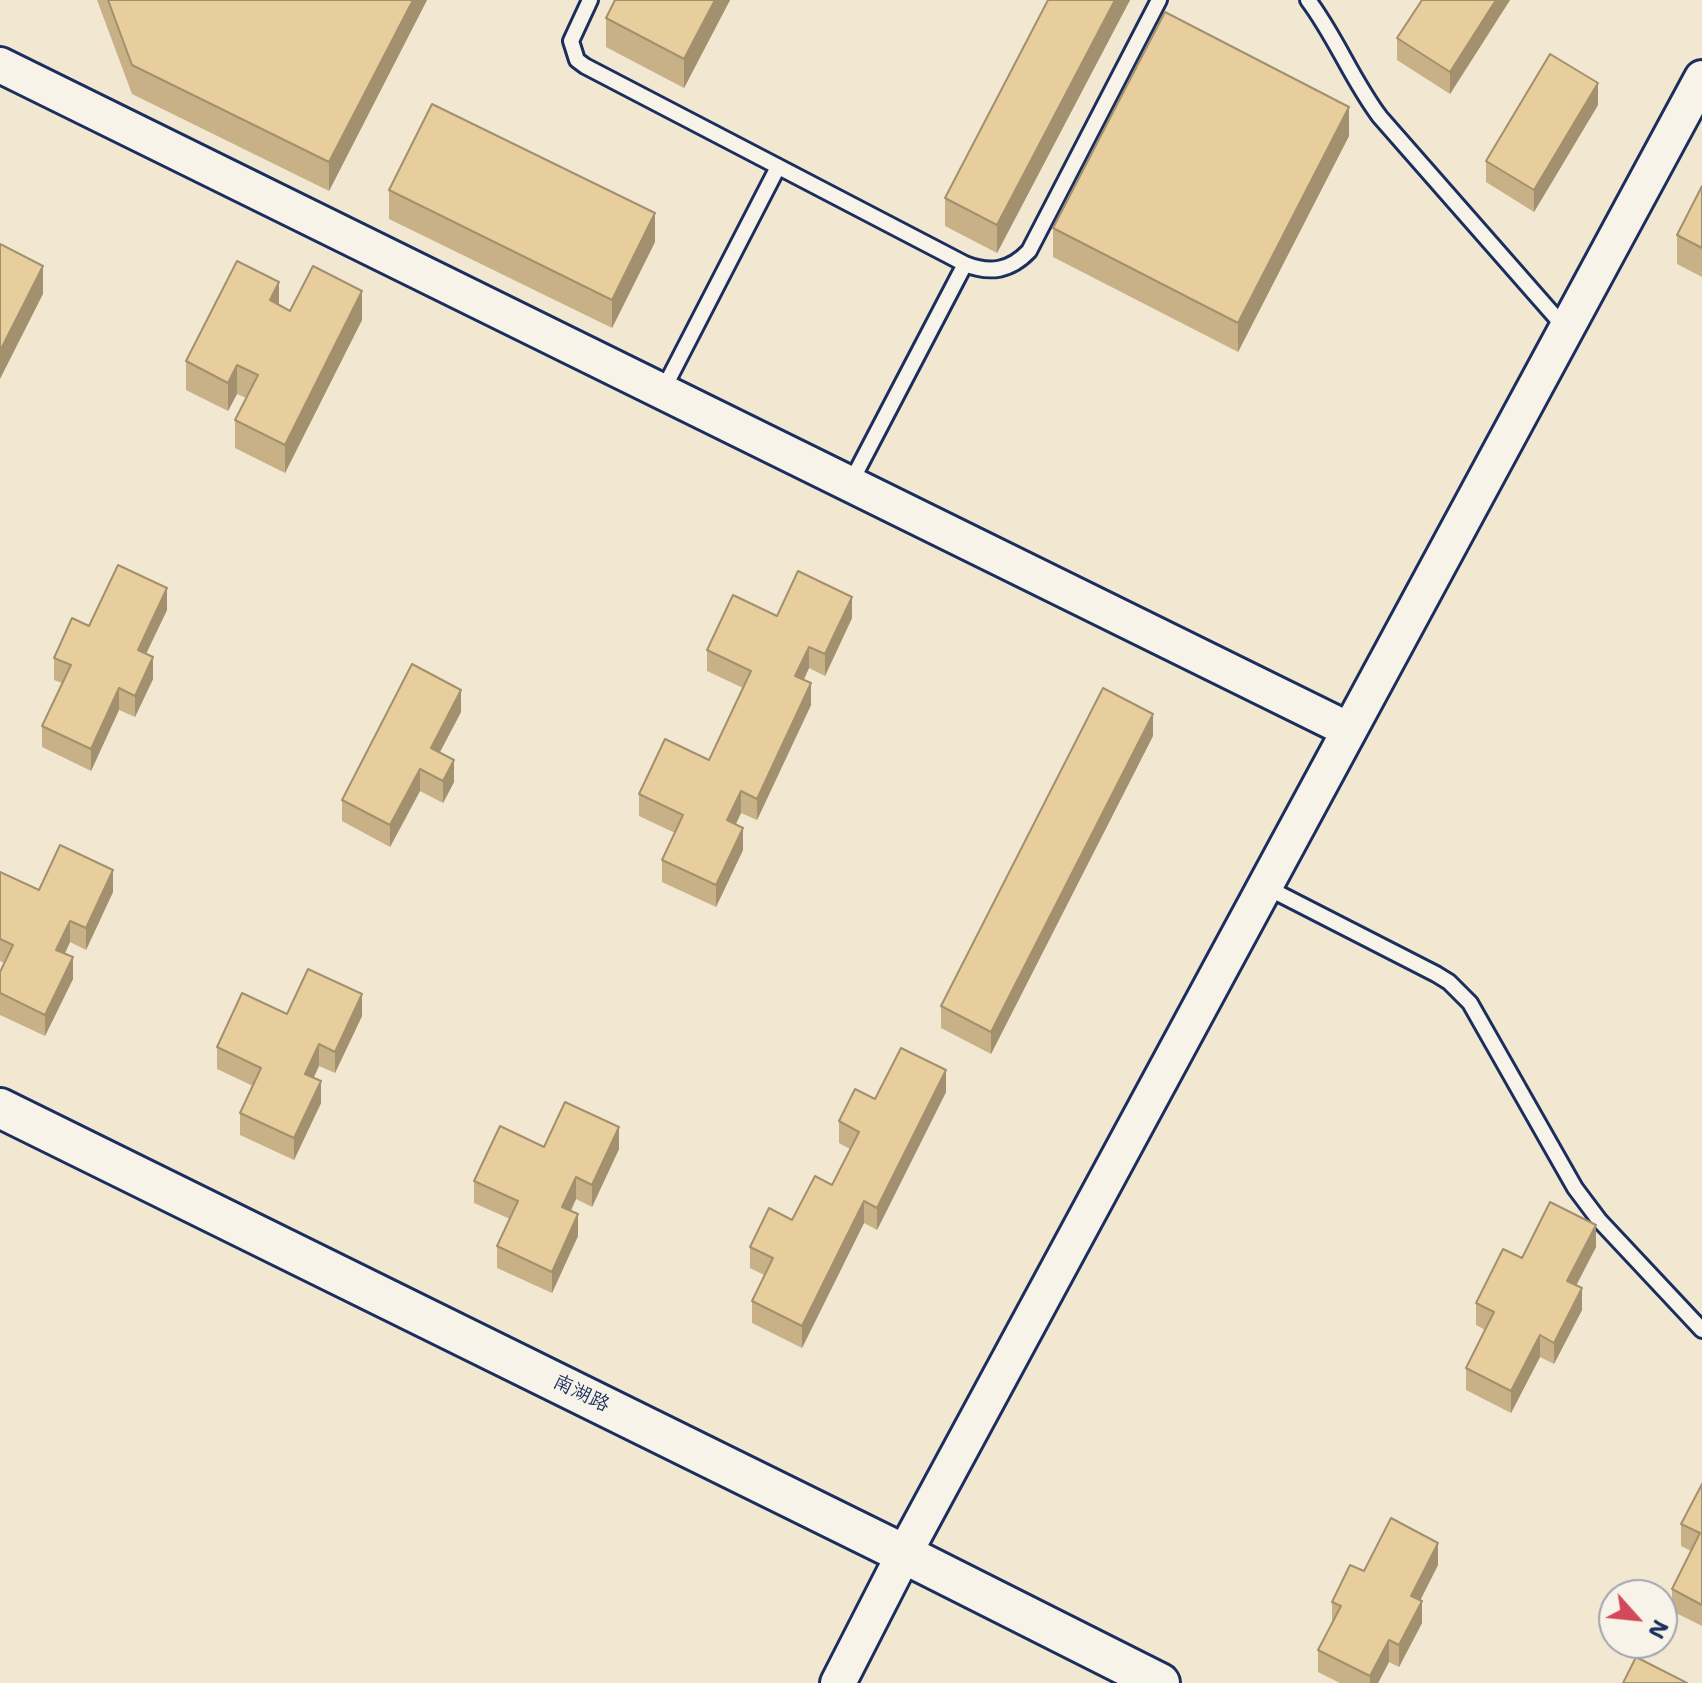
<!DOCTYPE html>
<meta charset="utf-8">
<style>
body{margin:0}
#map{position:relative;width:1702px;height:1683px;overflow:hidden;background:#f2e8d2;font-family:"Shantell Sans",sans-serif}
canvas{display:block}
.north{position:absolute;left:1598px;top:1579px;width:80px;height:80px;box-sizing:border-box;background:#f7f3e8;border:2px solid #9fa5b1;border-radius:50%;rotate:117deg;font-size:22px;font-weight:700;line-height:32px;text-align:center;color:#1b2f5e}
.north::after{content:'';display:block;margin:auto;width:28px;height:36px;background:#d1495b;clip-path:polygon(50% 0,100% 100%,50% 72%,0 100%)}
</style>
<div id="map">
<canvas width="1702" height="1683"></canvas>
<div class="north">N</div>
</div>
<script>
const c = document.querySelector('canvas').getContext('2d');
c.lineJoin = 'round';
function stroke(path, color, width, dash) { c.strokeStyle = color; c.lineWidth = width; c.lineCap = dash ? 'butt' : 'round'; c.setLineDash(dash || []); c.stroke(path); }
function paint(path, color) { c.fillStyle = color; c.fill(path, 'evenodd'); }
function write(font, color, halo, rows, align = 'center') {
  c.font = font + ' "Shantell Sans","LXGW WenKai TC",sans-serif'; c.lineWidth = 6; c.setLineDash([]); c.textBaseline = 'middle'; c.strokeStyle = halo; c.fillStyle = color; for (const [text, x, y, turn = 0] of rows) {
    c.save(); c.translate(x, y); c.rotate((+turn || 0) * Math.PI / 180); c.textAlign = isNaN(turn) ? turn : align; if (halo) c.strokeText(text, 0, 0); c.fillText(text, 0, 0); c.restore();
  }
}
const service = new Path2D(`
 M590 0 571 41 577 60 585 66 965 264C990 274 1010 271 1029 251L1159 0
 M1308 0C1336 37 1352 80 1380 117L1566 329
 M663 390 778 167
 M850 484 965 264
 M1266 887 1436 974 1449 982 1470 1003 1575 1188 1599 1220 1702 1330`);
const tertiary = new Path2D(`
 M0 65 1349 730
 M838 1683 904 1554 1702 78`);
const secondary = new Path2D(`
 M0 1108 904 1554 1160 1683`);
stroke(service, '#1b2f5e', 20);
stroke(tertiary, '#1b2f5e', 40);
stroke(secondary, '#1b2f5e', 44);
stroke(service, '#f7f3e8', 14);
stroke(tertiary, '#f7f3e8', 34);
stroke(secondary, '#f7f3e8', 38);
paint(new Path2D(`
 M97 0H427L329 191 132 94Z
 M615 0H730L684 88 606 47V18Z
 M1048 0H1130L997 253 945 226V198Z
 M1422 0H1510L1450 94 1397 60V38Z
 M1598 105 1534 212 1486 182V161Z
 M1349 136 1238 352 1053 257V228Z
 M1702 186V277L1677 264V235Z
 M389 190 655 242 612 328 389 219Z
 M279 304 290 311 362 320 285 473 235 448V420L246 398 237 394 228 411 186 390V361Z
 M167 610 146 653 153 679 135 717 119 710 91 771 42 747V726L62 683 54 680V658L89 626Z
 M777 616 852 618 825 676 809 668 804 680 811 705 757 820 741 813 736 824 743 850 716 907 662 882V860L675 833 639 816V794L709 760 743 688 707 671V650Z
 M461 712 440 752 454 782 443 803 420 791 390 847 342 821V800Z
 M1153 736 991 1054 941 1028V1006Z
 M0 872 39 890 113 892 86 950 70 942 65 954 73 979 45 1036 0 1015V972L4 963 0 961Z
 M287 1014 362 1016 335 1073 319 1066 314 1077 321 1103 294 1160 240 1135V1113L253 1086 217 1069V1047Z
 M946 1092 877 1230 864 1223 802 1348 752 1323V1301L764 1275 750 1268V1247L792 1220 832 1185 850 1149 839 1143V1121L875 1099Z
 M544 1147 619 1149 592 1207 576 1199 571 1211 578 1236 552 1293 497 1268V1246L510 1219 474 1203V1181Z
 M1596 1247 1576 1286 1582 1310 1554 1364 1540 1357 1511 1413 1466 1390V1368L1485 1330 1476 1325V1303Z
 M1702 1484V1626L1672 1611V1589L1691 1551 1681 1546V1524Z
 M1438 1565 1420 1601 1422 1623 1399 1667 1389 1662 1378 1683H1340L1318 1672V1650L1332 1623V1602L1364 1571Z`), '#c8b187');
paint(new Path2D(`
 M413 0H427L329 191V162Z
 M715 0H730L684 88V59Z
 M1115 0H1130L997 253V225Z
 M1496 0H1510L1450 94V72Z
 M1598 83V105L1534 212V190Z
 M1349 107V136L1238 352V323Z
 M655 213V242L612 328V300Z
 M43 266V294L0 379V351Z
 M279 282V311L270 300Z
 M362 291V320L285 473V445Z
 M237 365V394L228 411V383Z
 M167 588V610L138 671V650Z
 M852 597V618L825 676V654Z
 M809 647V668L795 697V676Z
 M153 657V679L135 717V696Z
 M811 683V705L757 820V799Z
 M119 688V710L91 771V749Z
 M461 690V712L431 769V748Z
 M1153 714V736L991 1054V1032Z
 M454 760V782L443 803V781Z
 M420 769V791L390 847V825Z
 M741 791V813L727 842V820Z
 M743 828V850L716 907V885Z
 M113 870V892L86 950V928Z
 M70 921V942L56 971V950Z
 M73 957V979L45 1036V1015Z
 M362 994V1016L335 1073V1052Z
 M319 1044V1066L305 1096V1074Z
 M946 1070V1092L877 1230V1208Z
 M321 1081V1103L294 1160V1138Z
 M619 1127V1149L592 1207V1185Z
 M576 1177V1199L562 1229V1207Z
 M864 1201V1223L802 1348V1326Z
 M578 1214V1236L552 1293V1272Z
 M1596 1225V1247L1567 1303V1281Z
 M1582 1288V1310L1554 1364V1343Z
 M1540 1335V1357L1511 1413V1391Z
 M1438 1543V1565L1411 1618V1596Z
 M1422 1601V1623L1399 1667V1645Z
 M1389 1640V1662L1378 1683H1370V1676Z`), '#a2906e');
const building = new Path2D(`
 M108 0H413L329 162 132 65Z
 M615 0H715L684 59 606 18Z
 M1048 0H1115L997 225 945 198Z
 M1422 0H1496L1450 72 1397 38Z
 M1165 12 1349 107 1238 323 1053 228Z
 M1550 54 1598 83 1534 190 1486 161Z
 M432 104 655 213 612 300 389 190Z
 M1702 186V248L1677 235Z
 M0 244 43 266 0 351Z
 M237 261 279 282 270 300 290 311 313 266 362 291 285 445 235 420 258 375 237 365 228 383 186 361Z
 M118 565 167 588 138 650 153 657 135 696 119 688 91 749 42 726 71 665 54 658 72 618 89 626Z
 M798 571 852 597 825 654 809 647 795 676 811 683 757 799 741 791 727 820 743 828 716 885 662 860 683 815 639 794 665 739 709 760 751 671 707 650 733 595 777 616Z
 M412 664 461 690 431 748 454 760 443 781 420 769 390 825 342 800Z
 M1103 688 1153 714 991 1032 941 1006Z
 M60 845 113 870 86 928 70 921 56 950 73 957 45 1015 0 993V972L13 945 0 939V872L39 890Z
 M308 969 362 994 335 1052 319 1044 305 1074 321 1081 294 1138 240 1113 261 1068 217 1047 242 993 287 1014Z
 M901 1048 946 1070 877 1208 864 1201 802 1326 752 1301 773 1258 750 1247 769 1208 792 1220 815 1176 832 1185 859 1132 839 1121 855 1089 875 1099Z
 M565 1102 619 1127 592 1185 576 1177 562 1207 578 1214 552 1272 497 1246 518 1201 474 1181 500 1126 544 1147Z
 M1550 1202 1596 1225 1567 1281 1582 1288 1554 1343 1540 1335 1511 1391 1466 1368 1494 1312 1476 1303 1503 1249 1522 1258Z
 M1702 1484V1605L1672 1589 1700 1533 1681 1524Z
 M1391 1518 1438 1543 1411 1596 1422 1601 1399 1645 1389 1640 1370 1676 1318 1650 1341 1606 1332 1602 1350 1565 1364 1571Z
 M1636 1657 1687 1683H1623Z`);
paint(building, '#e8ce9d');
stroke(building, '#a2906e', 2);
write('20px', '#1b2f5e', '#f7f3e8', [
 ["南湖路",581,1394,26]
]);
</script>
